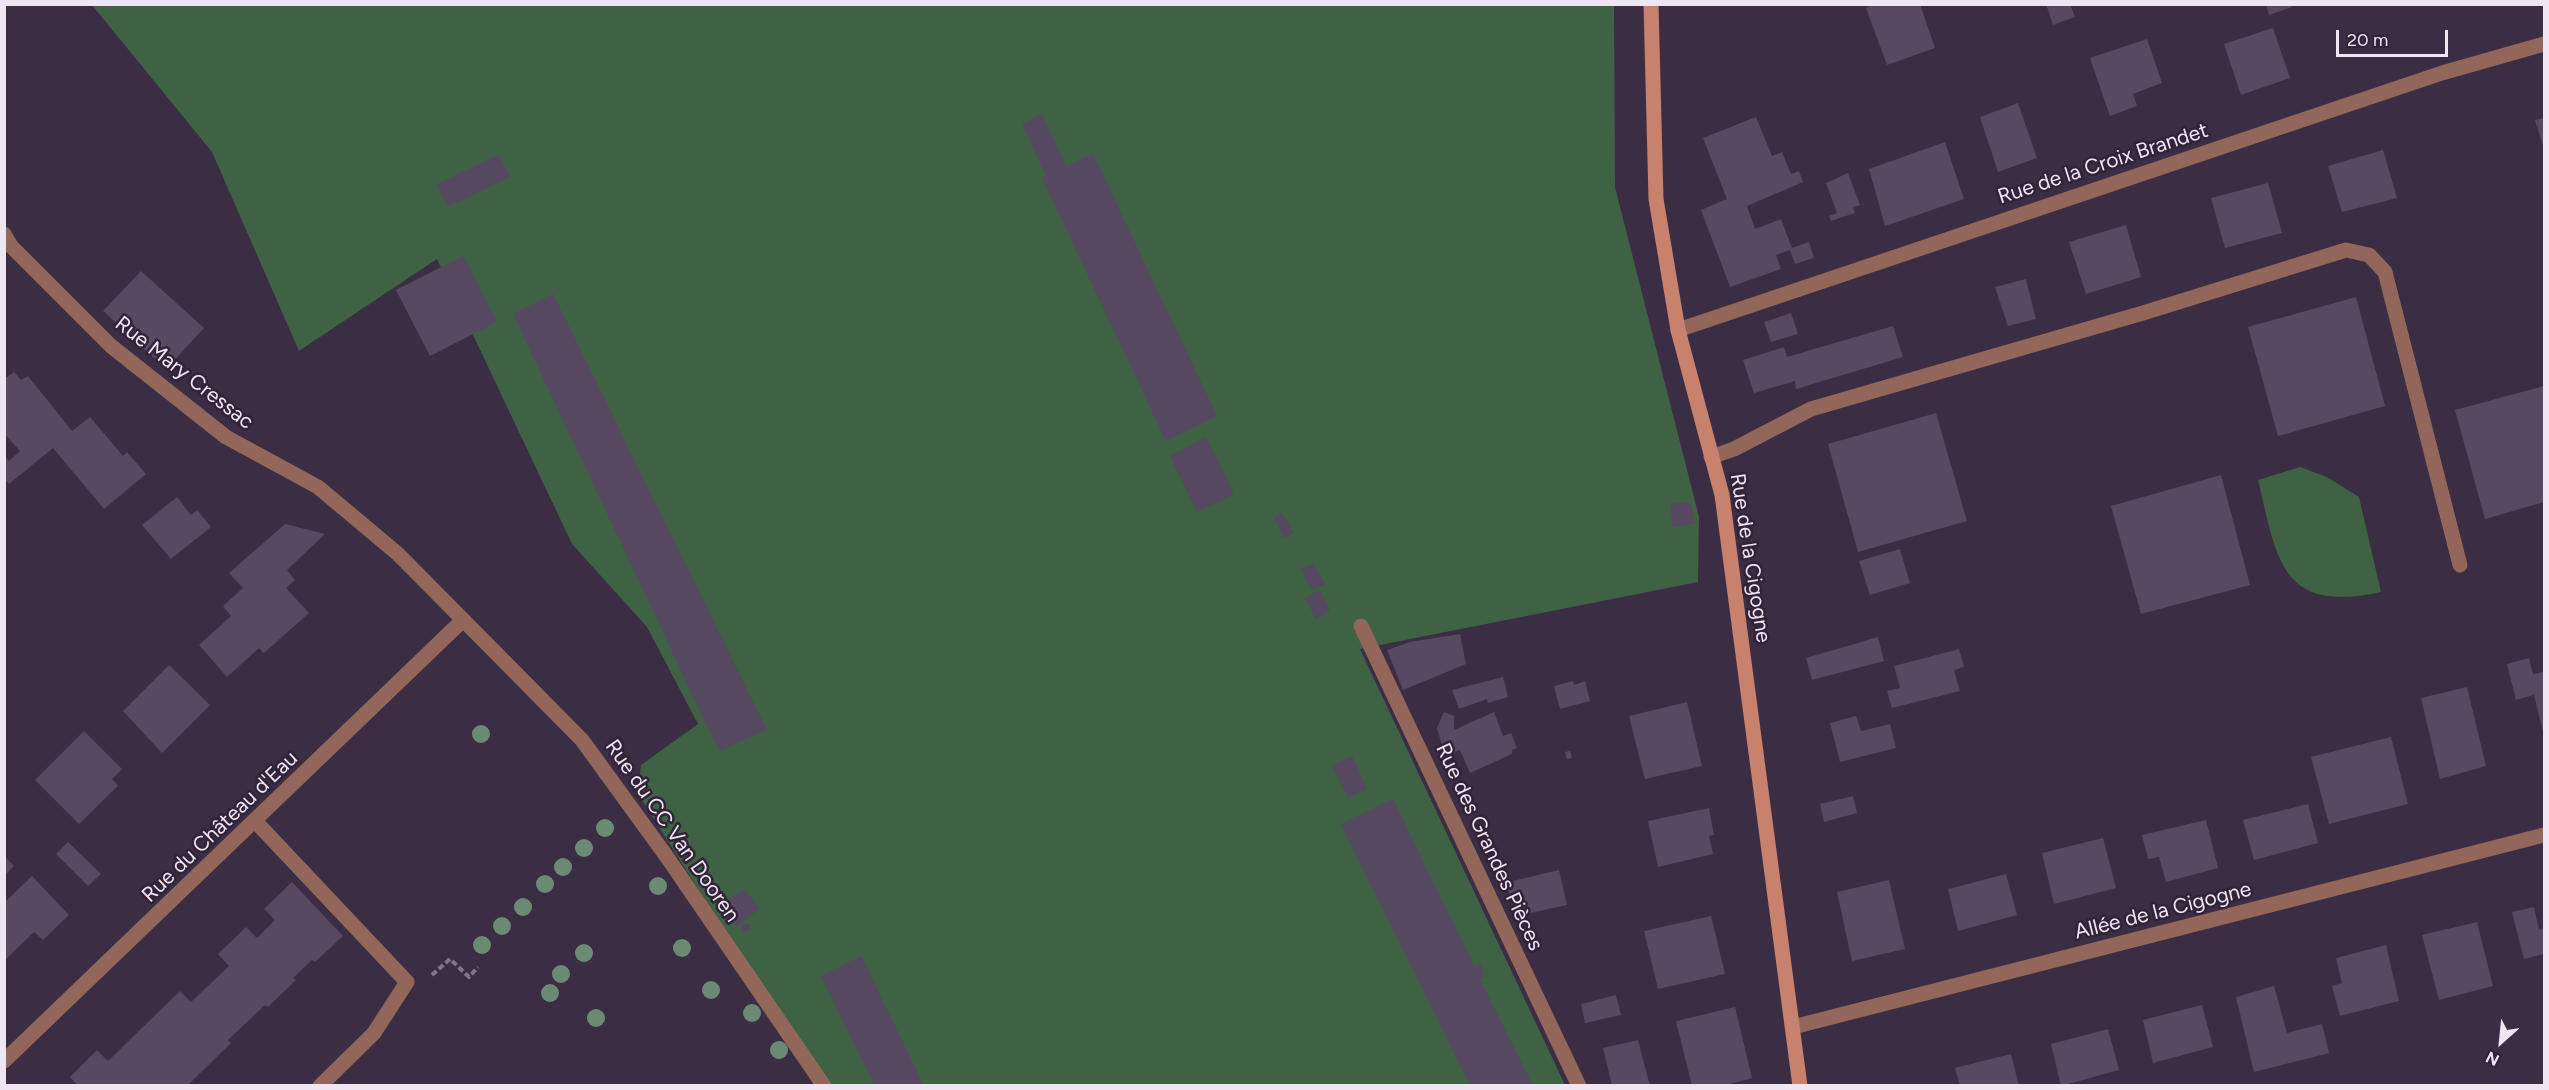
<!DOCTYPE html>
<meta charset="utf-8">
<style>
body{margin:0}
#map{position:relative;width:2549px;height:1090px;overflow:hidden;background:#3b2d43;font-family:Figtree,sans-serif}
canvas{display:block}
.frame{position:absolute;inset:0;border:6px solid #efe6f4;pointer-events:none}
.north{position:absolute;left:2471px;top:1012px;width:60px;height:60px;-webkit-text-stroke:4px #312338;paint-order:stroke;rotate:207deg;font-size:16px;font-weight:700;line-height:24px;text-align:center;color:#efe6f4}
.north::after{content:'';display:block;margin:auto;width:21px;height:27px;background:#efe6f4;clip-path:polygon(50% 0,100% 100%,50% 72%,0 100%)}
.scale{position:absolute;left:2336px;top:30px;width:112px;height:27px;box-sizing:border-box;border:3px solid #efe6f4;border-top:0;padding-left:8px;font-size:18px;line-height:21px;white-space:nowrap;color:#efe6f4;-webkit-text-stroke:4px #312338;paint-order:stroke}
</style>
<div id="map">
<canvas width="2549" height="1090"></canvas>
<div class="frame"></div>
<div class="north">N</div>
<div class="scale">20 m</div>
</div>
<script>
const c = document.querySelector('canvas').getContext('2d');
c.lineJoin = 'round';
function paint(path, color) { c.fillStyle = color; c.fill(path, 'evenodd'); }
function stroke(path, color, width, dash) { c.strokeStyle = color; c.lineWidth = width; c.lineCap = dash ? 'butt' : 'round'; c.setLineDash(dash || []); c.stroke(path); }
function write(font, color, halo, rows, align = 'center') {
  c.font = font + ' Figtree,sans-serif'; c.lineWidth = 5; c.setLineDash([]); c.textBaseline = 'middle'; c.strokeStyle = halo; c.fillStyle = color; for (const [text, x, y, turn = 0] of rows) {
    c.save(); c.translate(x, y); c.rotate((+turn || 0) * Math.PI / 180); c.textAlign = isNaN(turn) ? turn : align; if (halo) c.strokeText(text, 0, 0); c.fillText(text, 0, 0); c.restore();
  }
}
paint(new Path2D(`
 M92 5H1614L1615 187 1699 517 1698 582 1360 649 1565 1085H822L638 794 641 765 698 724 647 627 572 544 437 259 299 351 212 152Z
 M2300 467 2327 477 2359 497 2381 592C2281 614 2277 560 2258 480Z`), '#3e6243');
paint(new Path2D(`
 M1875 4H1920L1935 48 1887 65 1866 8Z
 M2046 4H2070L2075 17 2053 25Z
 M2266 4H2291L2292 7 2269 15Z
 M2273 28 2290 78 2241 95 2224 44Z
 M2147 39 2162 83 2133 94 2137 106 2110 116 2090 58Z
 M2018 103 2037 158 1998 172 1980 117Z
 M1042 114 1066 166 1093 154 1217 416 1166 441 1042 178 1046 176 1022 124Z
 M1756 117 1772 156 1782 152 1791 174 1799 171 1803 182 1747 206 1755 229 1781 219 1792 248 1809 242 1814 258 1795 264 1790 250 1776 255 1781 269 1730 287 1701 210 1727 199 1703 138Z
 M2544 118V149L2535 120Z
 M1945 142 1964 199 1885 226 1869 169Z
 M2383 150 2397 198 2342 212 2328 166Z
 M499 155 510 177 447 207 437 184Z
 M1848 173 1860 205 1853 207 1855 213 1831 221 1829 216 1837 213 1826 183Z
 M2268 183 2282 233 2225 248 2211 198Z
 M2126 225 2141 277 2086 294 2069 242Z
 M463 256 497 322 430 356 396 290Z
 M141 271 204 328 166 369 103 311Z
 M2026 279 2036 319 2008 326 1995 287Z
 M553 294 767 730 719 751 513 314Z
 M2356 297 2385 406 2278 436 2248 327Z
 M1791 313 1798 334 1771 342 1764 322Z
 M1893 326 1903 357 1796 389 1795 381 1754 393 1743 360 1784 347 1787 357Z
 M14 372 21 380 28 376 72 431 90 417 123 456 127 452 146 474 104 509 53 448 9 484 4 478V456L9 461 20 451 4 433V379Z
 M2544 386V502L2485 519 2455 410Z
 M1936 413 1967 521 1858 552 1828 444Z
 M1206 437 1234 494 1197 512 1170 456Z
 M2221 475 2250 585 2141 614 2111 506Z
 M177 497 191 515 197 510 211 527 171 559 142 525Z
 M1691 502 1695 523 1673 527 1670 504Z
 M1282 513 1294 533 1284 538 1274 517Z
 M285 524 325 534 287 570 295 580 286 588 309 613 264 653 259 648 227 677 199 645 231 616 223 606 243 588 229 573Z
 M1900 549 1910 583 1870 595 1859 561Z
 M1313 564 1325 584 1312 590 1301 569Z
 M1320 590 1330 610 1316 619 1305 598Z
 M1460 634 1466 664 1403 690 1387 650 1410 642Z
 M1878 637 1884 661 1812 680 1806 658Z
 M1959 649 1964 667 1954 670 1960 691 1892 708 1887 691 1900 688 1894 666Z
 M2529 658 2533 674 2544 672V736L2534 695 2516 700 2507 664Z
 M169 665 210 705 162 753 123 711Z
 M1503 677 1508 697 1488 703 1487 699 1459 709 1452 690Z
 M1573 681 1574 685 1585 681 1590 701 1560 709 1554 686Z
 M2467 687 2486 766 2440 779 2421 698Z
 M1687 702 1702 766 1645 779 1629 716Z
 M1444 712 1454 716V730L1494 712 1503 736 1511 733 1517 748 1512 750V754L1470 773 1460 750 1445 756 1437 728Z
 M1856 716 1861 731 1890 724 1896 748 1840 762 1830 723Z
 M84 731 122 769 112 779 118 786 79 824 35 780Z
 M2391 737 2408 804 2329 824 2311 757Z
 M1570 751 1572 758 1567 759 1565 752Z
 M1352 756 1367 789 1348 798 1332 765Z
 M1853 796 1857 813 1824 822 1820 804Z
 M1393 799 1474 966 1480 963 1484 972 1482 973 1484 978 1480 979 1533 1086H1470L1341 824Z
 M2308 804 2318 843 2254 860 2243 820Z
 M1709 808 1714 835 1709 836 1713 854 1658 867 1648 821Z
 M2206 820 2218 868 2166 882 2159 857 2148 859 2142 835Z
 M2103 838 2116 888 2054 904 2042 853Z
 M68 842 101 874 88 886 56 854Z
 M4 856 14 866 4 876Z
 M1559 870 1567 905 1521 915 1504 883Z
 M2006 874 2017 915 1958 931 1948 889Z
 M32 876 69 915 43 940 34 932 4 961V903Z
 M1889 880 1905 949 1852 961 1837 892Z
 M292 882 343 936 315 962 312 960 293 978 296 980 268 1007 265 1005 247 1022 228 1040 231 1043 187 1086H78L70 1077 97 1050 108 1061 180 991 191 1002 229 966 218 954 246 927 257 938 275 920 264 909Z
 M744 889 759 909 736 927 721 905Z
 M2534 907 2539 930 2544 928V954L2524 959 2512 912Z
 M1711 916 1725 974 1658 989 1644 931Z
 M2477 922 2493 986 2439 1000 2422 935Z
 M742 924H750L749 931H742Z
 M2386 945 2399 1001 2340 1016 2332 986 2342 983 2336 958Z
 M861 956 924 1086H875L821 976Z
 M2274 986 2287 1033 2322 1024 2329 1053 2254 1072 2236 997Z
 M1616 995 1621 1015 1585 1023 1581 1004Z
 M2202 1005 2213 1047 2153 1063 2143 1020Z
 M1735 1007 1752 1078 1722 1086H1692L1676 1021Z
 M2108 1029 2119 1070 2061 1086 2051 1044Z
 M1638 1040 1650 1086H1612L1603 1048Z
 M2011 1054 2019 1086H1960L1955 1068Z`), '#564961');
stroke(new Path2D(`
 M432 975 450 959 469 977 478 967`), '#817588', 4, [6, 3]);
stroke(new Path2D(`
 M1711 457 1734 449 1811 409 2143 313 2346 250 2369 255 2385 272 2460 565`), '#926659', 15);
stroke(new Path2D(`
 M4 234 11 246 111 346 226 437 318 487 398 554 582 740 667 857 824 1086
 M1678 330 2442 73 2544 44
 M1361 626 1579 1086
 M256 822 407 982 374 1033 320 1086
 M1793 1027 2544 835
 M4 1061 463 620`), '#926659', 15);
stroke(new Path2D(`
 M1651 4 1656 199 1678 330 1722 495 1800 1086`), '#c7816c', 15);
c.fillStyle = '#6b8a74';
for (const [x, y] of [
 [481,734],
 [605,828],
 [584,848],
 [563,867],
 [545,884],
 [658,886],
 [523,907],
 [502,926],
 [482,945],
 [682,948],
 [584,953],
 [561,974],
 [711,990],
 [550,993],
 [752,1013],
 [596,1018],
 [779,1050]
]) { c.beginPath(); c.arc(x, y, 9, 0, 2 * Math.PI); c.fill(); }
write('21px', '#efe6f4', '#312338', [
 ["Rue de la Croix Brandet",2103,164,-18],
 ["Rue Mary Cressac",184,373,38],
 ["Rue de la Cigogne",1750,558,81],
 ["Rue du Château d'Eau",220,827,-44],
 ["Rue du CC Van Dooren",672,831,55],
 ["Rue des Grandes Pièces",1489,847,65],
 ["Allée de la Cigogne",2163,911,-14]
]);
</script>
